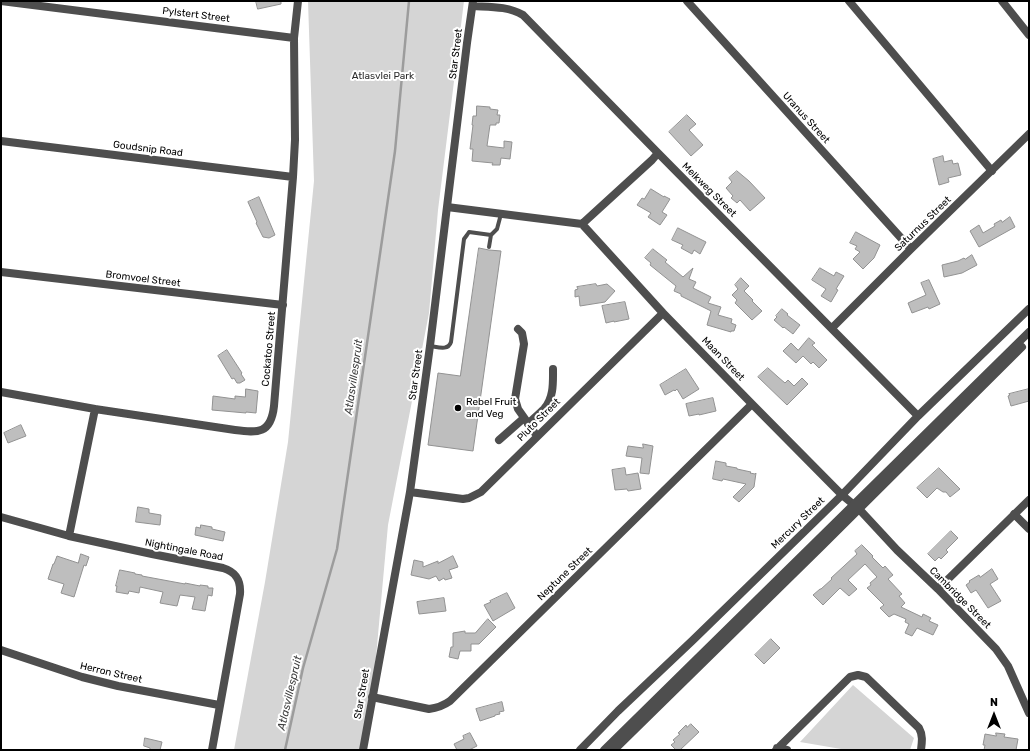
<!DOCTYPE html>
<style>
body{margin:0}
#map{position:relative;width:1030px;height:751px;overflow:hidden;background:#fff;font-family:Rubik,sans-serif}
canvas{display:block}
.frame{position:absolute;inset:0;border:2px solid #000;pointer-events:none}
.north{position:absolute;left:974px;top:695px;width:40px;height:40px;-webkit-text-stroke:3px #fff;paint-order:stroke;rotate:0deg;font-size:11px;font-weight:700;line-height:16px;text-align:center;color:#000}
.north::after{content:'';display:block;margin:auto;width:14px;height:18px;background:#000;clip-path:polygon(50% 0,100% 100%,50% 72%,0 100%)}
</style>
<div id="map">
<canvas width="1030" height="751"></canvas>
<div class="frame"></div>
<div class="north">N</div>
</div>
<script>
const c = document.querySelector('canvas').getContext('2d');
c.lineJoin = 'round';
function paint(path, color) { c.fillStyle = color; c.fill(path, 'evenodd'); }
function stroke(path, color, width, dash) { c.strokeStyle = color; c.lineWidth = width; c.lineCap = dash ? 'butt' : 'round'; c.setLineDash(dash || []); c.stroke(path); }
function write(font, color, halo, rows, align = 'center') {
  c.font = font + ' Rubik,sans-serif'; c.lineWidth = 4; c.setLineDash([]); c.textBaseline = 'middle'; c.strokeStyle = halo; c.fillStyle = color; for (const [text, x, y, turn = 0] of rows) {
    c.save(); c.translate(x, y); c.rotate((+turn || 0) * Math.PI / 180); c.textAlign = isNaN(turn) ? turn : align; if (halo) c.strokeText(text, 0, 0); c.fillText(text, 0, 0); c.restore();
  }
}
paint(new Path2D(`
 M308 1H464L438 210 429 313 388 525 374 679 360 750H234L265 582 288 442 314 181Z
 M853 685 914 738 910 750H847L800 742Z`), '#d5d5d5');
stroke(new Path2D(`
 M285 750 303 668 337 549 395 151 409 1`), '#9c9c9c', 2.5);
const building = new Path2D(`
 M256 1H281V4L258 9Z
 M477 106 490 107V109L498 110 497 115H500L499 123H496V125H490L487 146 504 148V141L512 142 510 159 501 158 500 165H492L493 163 472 161 473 149H470L473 125H472L473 116H476Z
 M687 115 696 124 689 130 703 145 691 156 669 132Z
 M943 156 944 162 952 160 953 164 958 163 961 175 948 178 949 182 939 185 933 159Z
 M737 171 749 181 765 198 750 211 740 200 737 203 731 198 733 196 726 188 732 182 729 178Z
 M651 189 664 197V196L670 199 662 212 667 215 660 225 648 217 651 213 637 205 642 198 644 199Z
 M259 197 275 235 269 238 263 237 256 223 257 222 248 202Z
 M1010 217 1015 227 979 247 970 231 979 225 983 233 995 226 994 224 1001 220 1002 222Z
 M678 228 706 242 700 254 694 250 692 254 681 248 683 245 672 240Z
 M856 232 880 245 874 258 863 269 853 259 860 252 855 249 857 246 850 243Z
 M479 248 489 250 501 251 473 451 428 445 438 373 460 376Z
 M653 249 667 260 665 262 683 277 693 268 689 279 696 282 693 288 711 297 708 303 721 307 718 315 732 319 731 323 736 325 734 331H731V332L707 325 711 311 681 296V294L674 291 676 286 650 265 651 263 645 258Z
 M972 255 977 265 962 273 944 277 942 265 958 261 964 258 965 259Z
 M820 268 834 276 836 272 844 276 836 289 838 290 831 302 821 296 826 289 812 280Z
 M741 278 749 286 744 291 753 300 752 301 762 311 752 320 735 303 737 300 732 295 738 289 735 285Z
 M929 280 940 304 929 309 928 307 912 313 908 303 926 295 921 283Z
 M596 284 597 286 607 284 615 291 605 302 580 306 579 296 575 297V290L578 289 577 287Z
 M625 302 629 319 614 322V321L606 323 602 306Z
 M782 309 788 314 787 315 800 325 793 334 784 327 783 328 774 320 777 317 776 316Z
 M809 338 815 343 812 345 827 360 819 368 813 362 811 364 803 356 796 363 783 351 791 343 798 350Z
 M227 350 242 373 241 374 245 380 240 383H237L234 378 232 379 218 356Z
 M768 368 778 377 785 383 788 380 794 386 802 378 808 384 787 405 758 377Z
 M686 369 699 389 683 399 677 389 675 391 674 390 665 395 660 385Z
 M246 389 258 391 256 413 246 412V413L212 410 213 396 235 399V396L245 397Z
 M1029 389V401L1011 406 1008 396 1010 395 1009 394Z
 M713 398 716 411 699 415V414L689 416 686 404Z
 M21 425 26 436 8 443 4 433Z
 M643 444 653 446 649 474 640 473 642 458 626 456 628 446 643 448Z
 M716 461 726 463V466L737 468V469L751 472 750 473 755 474 756 473 754 487 739 502 733 497 746 484 723 479 722 481 713 479Z
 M625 468 626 475 638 473 641 489 628 491 627 489 615 490 612 470Z
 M939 468 960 489 950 497 946 492H943L937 488 927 498 917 488Z
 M138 507 149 509V513L161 515 160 525 136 522Z
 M201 525 212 527V529L225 532 223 541 195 535 196 527 200 528Z
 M951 531 958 538 946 550 948 552 941 559 939 557 935 561 928 554Z
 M862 545 873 556 872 557 883 568 885 566 893 575 888 579 902 594 899 596 905 603 901 607 922 617 923 614 931 618 929 621 938 625 933 635 917 628 912 636 905 633 909 624 905 622 906 619 894 614 889 617 880 608 884 605 867 588 871 585 870 583 877 577 865 564 848 580 857 589 849 596 840 588 823 605 813 595 820 589H821L832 579 831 578 857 554 855 551Z
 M81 554 89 557 86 566 84 565 74 597 61 593 64 584 48 579 53 564H54L57 556 78 563Z
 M453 556 458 567 449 570 452 578 445 580 444 578 439 581 436 576 429 579 411 575 414 560 423 562V567L438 561V563Z
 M992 569 998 579 990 584 1001 601 988 608 976 590 971 593 966 585 970 582 969 581 979 575 980 577Z
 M120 570 135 573V574L142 575V576L185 584V583L200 586V585L208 586V588H213L212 596 208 595 205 611 192 609 195 597 180 595 177 606 160 603 163 592 140 587 139 593 129 591 128 594 116 592 117 586H116Z
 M507 593 515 608 493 621 484 605 491 602 490 601Z
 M444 598 446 611 419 614 417 602Z
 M488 619 496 627 479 644H471V651H460L458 659 449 657 451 647H453V633L465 631V633H475Z
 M771 639 780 648 764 664 755 655Z
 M502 702 504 711 499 712 500 714 495 715V716L480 721 476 709Z
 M691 724 699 732 680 750H676L671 745 675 742 673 740 680 734 678 733 686 725 687 727Z
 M470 733 477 746 469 750H457L454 744 464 739 463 736Z
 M996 733 1005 734 1004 737 1018 739 1016 750H984L985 745H983L985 734 996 736Z
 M145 738 162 742 160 750H150V748L144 746Z`);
paint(building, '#bebebe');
stroke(building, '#929292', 1);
stroke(new Path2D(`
 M489 247 491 235
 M430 346C438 347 448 351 451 342L464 239 467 235 469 232 491 235 497 229 501 214`), '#4e4e4e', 4);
stroke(new Path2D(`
 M1 1 294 38
 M687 1 911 249
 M849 1 992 171
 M1002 1 1029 35
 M473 6C490 7 508 6 523 15L658 153 918 416
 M1 141 293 177
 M447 207 582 224 663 313 752 404 842 495 859 509 897 550 938 589 996 649 1008 666 1029 713
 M582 224 652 160 658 153
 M1 272 283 305
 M832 328 911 249 1029 134
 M518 329 522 333 524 344 515 399 518 409 537 436
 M1 392 95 409 235 430C258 433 271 434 274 406L293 177 295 140 294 38 298 1
 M528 424C533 419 539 414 544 409 554 398 553 382 553 369
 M499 440 524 418
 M410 492 463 499 469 498 481 492 663 313
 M1014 514 1029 529
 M1 517 69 536 152 554 223 568C236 572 241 580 240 594L212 750
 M69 536 95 409
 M938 589 1029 500
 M1 650 82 677 118 686 219 705
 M372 697 429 709C437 708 443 706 450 701L752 404
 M777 748 787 750
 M363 750 410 492 430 346 467 43 473 1
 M580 750 618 711 693 640 842 495 918 416 1029 309
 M776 750 850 677 858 675 866 677 919 728C923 735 922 742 921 750`), '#4e4e4e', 8);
stroke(new Path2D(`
 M604 750 1029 332
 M614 750 822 546 1022 347`), '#4e4e4e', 8);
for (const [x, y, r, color] of [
 [458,408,4,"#000"]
]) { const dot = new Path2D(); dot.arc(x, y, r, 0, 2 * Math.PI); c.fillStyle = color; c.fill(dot); stroke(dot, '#fff', 1.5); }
write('10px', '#000', '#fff', [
 ["Pylstert Street",196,15,7],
 ["Star Street",456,54,-83],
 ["Uranus Street",806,118,48],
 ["Goudsnip Road",148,149,7],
 ["Melkweg Street",709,190,45],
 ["Saturnus Street",923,224,-44],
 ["Bromvoel Street",143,279,7],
 ["Cockatoo Street",269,349,-85],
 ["Maan Street",723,359,46],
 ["Star Street",416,375,-82],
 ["Pluto Street",539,420,-45],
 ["Mercury Street",798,523,-44],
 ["Nightingale Road",184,550,11],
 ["Neptune Street",565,574,-44],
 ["Cambridge Street",960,598,45],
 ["Herron Street",111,673,13],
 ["Star Street",362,694,-80]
]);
write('10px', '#2c2c2c', '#fff', [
 ["Atlasvlei Park",383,76]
]);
write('10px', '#000', '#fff', [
 ["Rebel Fruit",466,402],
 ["and Veg",466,414]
], 'left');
write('italic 11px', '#3d3d3d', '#fff', [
 ["Atlasvillespruit",354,377,-82],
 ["Atlasvillespruit",290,693,-77]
]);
</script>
